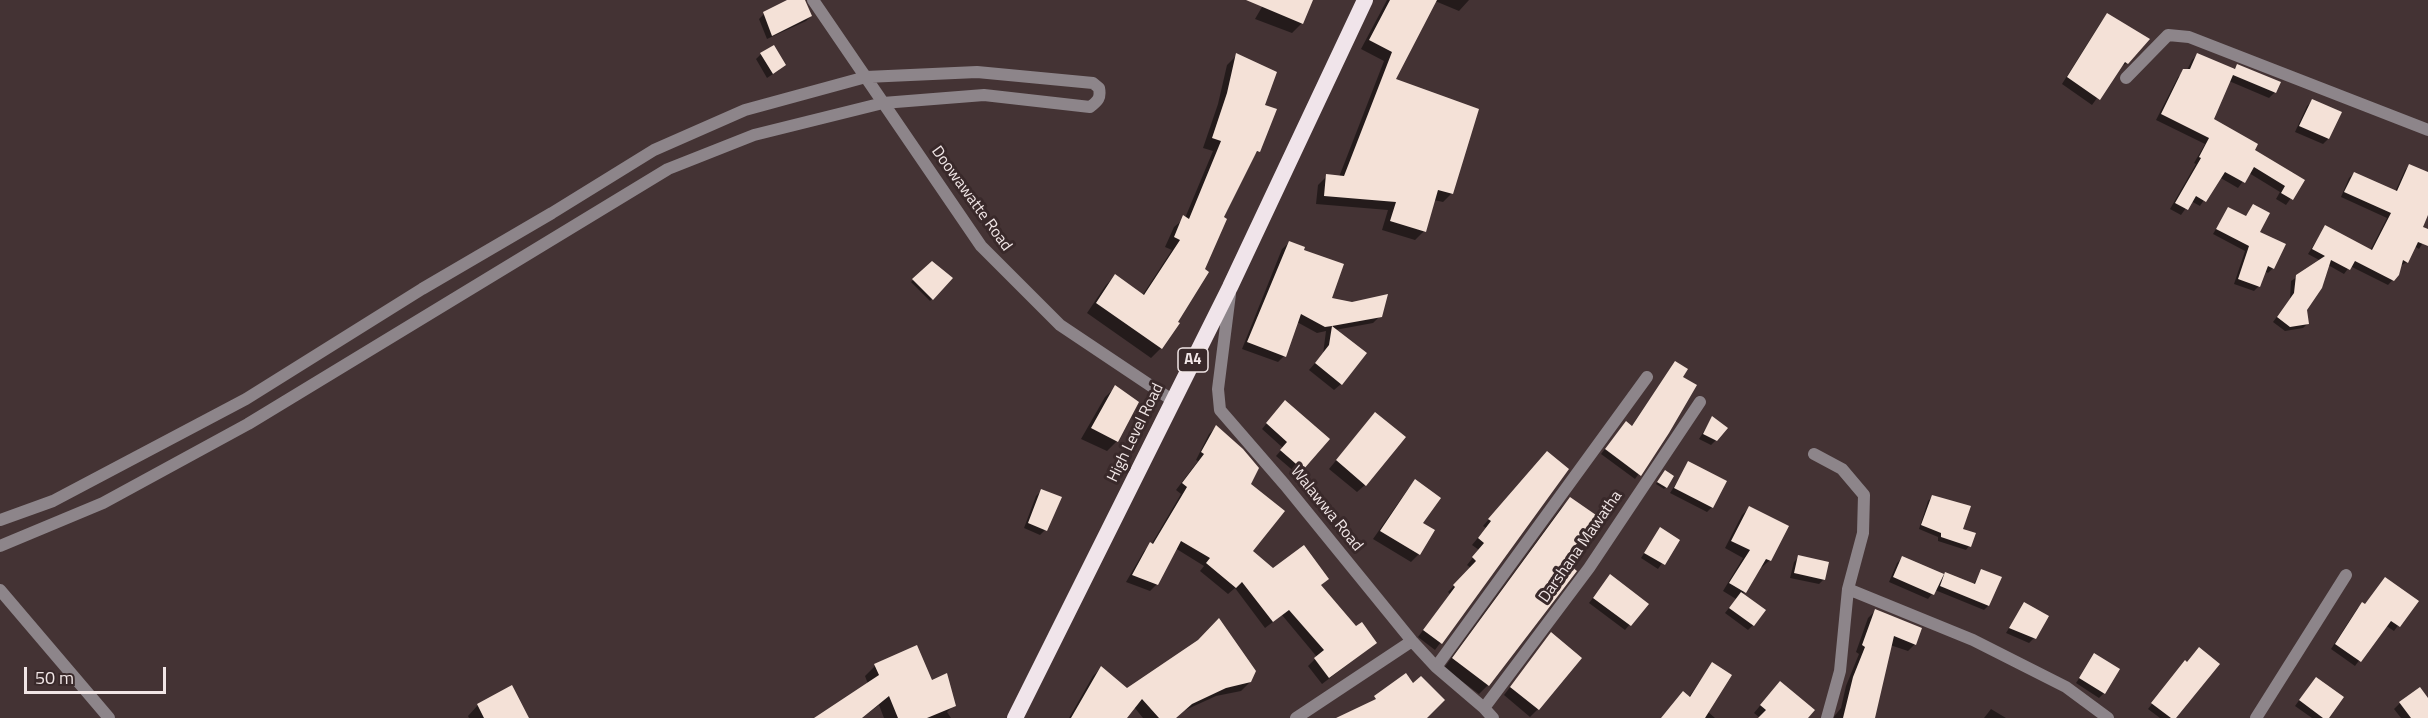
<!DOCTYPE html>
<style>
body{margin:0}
#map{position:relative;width:2428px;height:718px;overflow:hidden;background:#443334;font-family:"Titillium Web",sans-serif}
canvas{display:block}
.scale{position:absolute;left:24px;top:667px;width:142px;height:27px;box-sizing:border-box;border:3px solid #f1e6e6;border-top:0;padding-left:8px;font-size:18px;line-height:21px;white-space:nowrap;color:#f1e6e6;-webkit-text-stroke:4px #39292a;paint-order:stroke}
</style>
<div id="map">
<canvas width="2428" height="718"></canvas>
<div class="scale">50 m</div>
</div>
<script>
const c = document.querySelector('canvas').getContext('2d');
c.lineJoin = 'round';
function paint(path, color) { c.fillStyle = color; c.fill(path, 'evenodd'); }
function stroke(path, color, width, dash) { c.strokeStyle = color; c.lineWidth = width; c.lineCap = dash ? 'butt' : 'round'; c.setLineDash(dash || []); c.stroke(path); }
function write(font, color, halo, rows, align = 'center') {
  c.font = font + ' "Titillium Web",sans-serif'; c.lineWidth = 6; c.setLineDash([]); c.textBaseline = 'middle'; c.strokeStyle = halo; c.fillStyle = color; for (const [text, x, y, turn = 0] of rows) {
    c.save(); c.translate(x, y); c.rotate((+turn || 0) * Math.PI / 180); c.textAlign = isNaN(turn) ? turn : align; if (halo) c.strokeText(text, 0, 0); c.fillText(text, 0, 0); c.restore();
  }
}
paint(new Path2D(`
 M790 0H803L811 16 806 21 767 39 759 19 764 14Z
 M1266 0H1312L1302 23 1292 33 1255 19Z
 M1387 0H1469L1459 11 1435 1 1394 80 1452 193 1443 202 1434 200 1424 231 1415 240 1382 230 1388 210 1316 204 1318 185 1327 176 1339 177 1384 61 1361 49Z
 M2107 15 2127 63 2119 68 2092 105 2062 84 2101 22Z
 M761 54 779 70 767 78 756 59Z
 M1237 55 1263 106 1258 151 1253 157 1161 348 1151 358 1087 313 1106 285 1115 276 1142 296 1172 250 1165 247 1174 227 1185 218 1213 151 1203 148 1218 104 1227 65Z
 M2197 55 2233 70 2237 66 2275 92 2269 98 2229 81 2212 120 2253 151 2303 181 2286 205 2276 199 2280 192 2249 173 2238 188 2219 177 2200 206 2191 201 2181 215 2170 209 2196 164 2194 163 2205 144 2156 120 2178 77 2187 70 2192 60Z
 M2312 101 2328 139 2323 144 2295 132 2307 106Z
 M2409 166 2428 174V211L2421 228 2428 231V235L2419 249 2414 246 2407 262 2400 266 2398 274 2388 285 2350 266 2344 274 2328 265 2306 310 2308 323 2303 328 2285 331 2273 322 2290 299 2291 281 2321 261 2308 254 2325 227 2370 251 2387 218 2341 197 2349 178 2354 173 2395 192 2405 170Z
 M2253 206 2258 233 2273 268 2268 273 2264 271 2258 287 2254 291 2234 284 2245 251 2213 234 2228 209 2245 217Z
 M1289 243 1302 251 1330 299 1380 316 1373 323 1335 330 1341 384 1334 390 1309 370 1323 354 1326 331 1317 333 1297 322 1284 356 1278 362 1242 349 1282 249Z
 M932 263 951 279 930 301 911 282Z
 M1671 368 1681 378 1668 433 1635 479 1601 454 1622 427H1631Z
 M1116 387 1117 441 1107 451 1081 439 1105 397Z
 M1280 407 1302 469 1297 474 1276 456 1283 448 1262 429Z
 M1712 418 1716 440 1711 445 1699 439Z
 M1368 422 1365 485 1357 492 1329 469Z
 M1216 427 1249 485 1251 551 1273 570 1327 579 1320 586 1368 649 1322 684 1308 666 1317 657 1282 615 1265 628 1235 588 1228 594 1200 571 1204 566 1175 548 1157 584 1150 591 1126 582 1144 551 1151 545 1181 494 1176 490 1198 461 1196 460 1209 434Z
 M1541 459 1554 488 1435 650 1418 637 1450 594 1448 592 1471 568 1467 565 1479 550 1472 545 1486 528 1483 526Z
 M1689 463 1712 507 1707 512 1670 493Z
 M1663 474 1666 487 1664 489 1656 484Z
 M1416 481 1421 523 1433 531 1419 554 1411 562 1373 539 1408 489Z
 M1041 491 1060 498 1045 530 1040 535 1024 528 1036 496Z
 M1932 497 1969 546 1966 550 1938 541V537L1919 529 1928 501Z
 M1570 499 1488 685 1479 694 1444 668 1561 508Z
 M1749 508 1770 560 1762 567 1760 566 1742 595 1753 625 1748 630 1725 613 1736 599 1723 591 1743 558 1725 548 1742 515Z
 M1660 529 1678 540 1658 569 1641 558Z
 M1799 557 1824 579 1819 584 1790 578 1794 562Z
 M1902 558 1944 575 1945 574 1973 585 1982 571 1988 606 1984 610 1935 590 1928 599 1889 582 1897 563Z
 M2385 579 2416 601 2394 631 2385 625 2355 666 2331 649 2357 609 2362 604 2364 606Z
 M1606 581 1647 604 1625 630 1589 603Z
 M2024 604 2034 638 2029 643 2006 633Z
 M1875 611 1915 644 1908 651 1890 645 1873 718H1833L1841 708 1846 686 1859 654 1856 652 1868 618Z
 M1551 634 1538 709 1530 717 1504 695Z
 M2095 655 2104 693 2099 698 2076 683Z
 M1712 664 1707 711 1715 718H1662L1689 697Z
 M875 666 931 681 954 705 947 712 951 718H884L879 705 862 718H856L868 684 865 676Z
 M2180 667 2174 718H2160L2148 709Z
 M1101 668 1127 690 1250 682 1241 691 1216 696 1181 712 1175 718H1143L1134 707 1125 718H1069L1093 676Z
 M2311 684 2327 718H2312L2295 706Z
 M1773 690 1806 718H1760L1754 713Z
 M2428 701V718H2401L2394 709 2400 703Z
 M478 705 527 718H469L468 716Z
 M1991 709 2006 718H1984Z`), '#0007');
paint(new Path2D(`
 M787 0H805L812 16 772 36 763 12Z
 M1246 0H1313L1303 24Z
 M1390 0H1437L1396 79 1479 109 1453 194 1438 190 1426 232 1390 221 1396 202 1324 196 1326 174 1344 176 1392 52 1369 40Z
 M2107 13 2150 39 2128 64 2125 62 2100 100 2067 77Z
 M774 45 786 65 773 74 760 53Z
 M1236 53 1277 72 1265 105 1277 109 1260 152 1257 151 1224 217 1227 219 1205 269 1209 272 1178 322 1180 323 1162 349 1096 303 1115 274 1144 295 1180 240 1174 237 1183 215 1189 219 1221 141 1212 138 1227 93Z
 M2197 53 2235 69 2237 64 2281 82 2276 93 2233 75 2214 119 2258 144 2255 150 2305 180 2293 200 2281 193 2285 186 2254 167 2245 183 2225 172 2206 202 2196 196 2188 210 2175 203 2201 158 2199 157 2209 138 2161 114 2183 69H2190Z
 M2312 99 2342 112 2329 139 2299 126Z
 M2409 164 2428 172V215L2423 227 2428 229V246L2418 242 2408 263 2403 260 2399 275 2394 281 2355 261 2350 270 2331 260 2322 288 2307 310 2309 324 2290 327 2277 317 2294 293 2296 275 2325 256 2312 249 2325 225 2372 250 2391 213 2344 192 2354 172 2397 191Z
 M2253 204 2270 213 2260 232 2286 244 2274 269 2268 266 2260 287 2238 279 2249 246 2216 229 2228 207 2246 216Z
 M1289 241 1305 247 1304 250 1344 264 1332 298 1352 302 1388 294 1382 317 1332 326 1367 353 1342 385 1315 363 1329 345 1332 326 1325 327 1301 314 1286 357 1247 342Z
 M932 261 953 278 933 300 912 279Z
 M1675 361 1688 369 1683 377 1697 385 1669 433 1641 476 1605 449 1626 421 1632 426Z
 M1115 385 1139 402 1118 442 1091 428Z
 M1285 400 1330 439 1303 470 1280 450 1287 442 1266 423Z
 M1375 412 1406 437 1366 486 1336 460Z
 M1712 416 1728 428 1717 441 1703 434Z
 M1216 425 1243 449 1259 468 1251 484 1285 511 1253 551 1273 568 1304 545 1329 579 1321 585 1356 626 1362 622 1377 643 1329 678 1314 658 1324 650 1289 610 1273 622 1242 582 1236 588 1206 563 1210 558 1181 541 1158 585 1132 575 1150 542 1153 544 1187 487 1182 483 1204 454 1201 452Z
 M1547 451 1569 469 1442 644 1423 630 1455 587 1453 585 1476 561 1472 557 1484 543 1478 538 1491 521 1488 519Z
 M1688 461 1727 481 1713 508 1674 488Z
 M1665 470 1674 476 1667 488 1657 482Z
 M1415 479 1441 498 1423 523 1435 530 1420 555 1380 531Z
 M1041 489 1062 497 1047 531 1028 523Z
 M1932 495 1971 506 1963 529 1976 533 1971 547 1941 537V533L1921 525Z
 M1570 497 1596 515 1565 561 1577 571 1489 686 1452 658Z
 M1749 506 1789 526 1771 561 1766 559 1746 593 1729 583 1750 550 1731 541Z
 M1660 527 1680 540 1665 565 1644 553Z
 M1798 555 1829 562 1825 580 1794 573Z
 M1902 556 1944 574 1934 595 1893 577Z
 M1981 569 2002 577 1989 606 1940 586 1945 572 1975 584Z
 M1610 574 1649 604 1631 626 1593 598Z
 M2385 577 2419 601 2400 627 2391 621 2361 662 2335 644 2362 602 2365 604Z
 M1741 592 1766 610 1754 626 1729 608Z
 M2024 602 2049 616 2036 639 2009 628Z
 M1875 609 1922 628 1916 645 1894 636 1875 718H1843L1853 677 1865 647 1862 645Z
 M1219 618 1256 671 1251 682 1226 688 1192 704 1176 718H1159L1142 699 1127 718H1071L1101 666 1127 688 1198 640Z
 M1551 632 1582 658 1539 710 1510 687Z
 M917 645 932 680 947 673 956 706 927 718H898L889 696 862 718H814L879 675 874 664Z
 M2199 647 2220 664 2176 718H2171L2151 703 2185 660 2187 662Z
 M2094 653 2120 669 2105 694 2079 678Z
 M1712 662 1732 675 1705 718H1661L1683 691 1690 697Z
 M1406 673 1413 683 1421 676 1445 700 1427 718H1336L1376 699 1374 696Z
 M2316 677 2344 697 2329 718H2323L2299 700Z
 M1780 681 1815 710 1808 718H1758L1766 710 1760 705Z
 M512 685 529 718H484L477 704Z
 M2420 687 2428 698V718H2411L2399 702Z`), '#f4e1d7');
stroke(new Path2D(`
 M813 0 981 246 1060 325 1172 400
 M2126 78 2168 35 2189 37 2428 130
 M1230 294 1218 389 1220 410 1285 485 1412 641 1436 667 1484 708 1493 718
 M1814 454 1842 469 1864 495 1863 533 1848 589 1840 671 1827 718
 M0 520 53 501 246 399 422 289 552 213 654 150 745 110 866 77 977 72 1093 83 1099 88C1101 98 1098 101 1090 107L984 95 883 103 754 135 668 169 248 424 103 503 0 546
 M1848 589 1973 640 2066 687 2108 718
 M0 590 109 718
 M1436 667 1647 377
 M1484 708 1589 568 1700 402
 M1296 718 1412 641
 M2256 718 2346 575`), '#8d858a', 12);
stroke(new Path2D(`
 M1015 718 1230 287 1365 0`), '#f0e4ea', 16);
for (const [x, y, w] of [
 [1193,360,30]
]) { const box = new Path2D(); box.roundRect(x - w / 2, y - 12, w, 24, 4.5); c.fillStyle = '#39292a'; c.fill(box); stroke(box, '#f1e6e6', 1.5); }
write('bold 15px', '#f1e6e6', null, [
 ["A4",1193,360]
]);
write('16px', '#f1e6e6', '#39292a', [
 ["Doowawatte Road",971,199,54],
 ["High Level Road",1136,433,-64],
 ["Walawwa Road",1326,509,51],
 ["Darshana Mawatha",1581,547,-55]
]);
</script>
